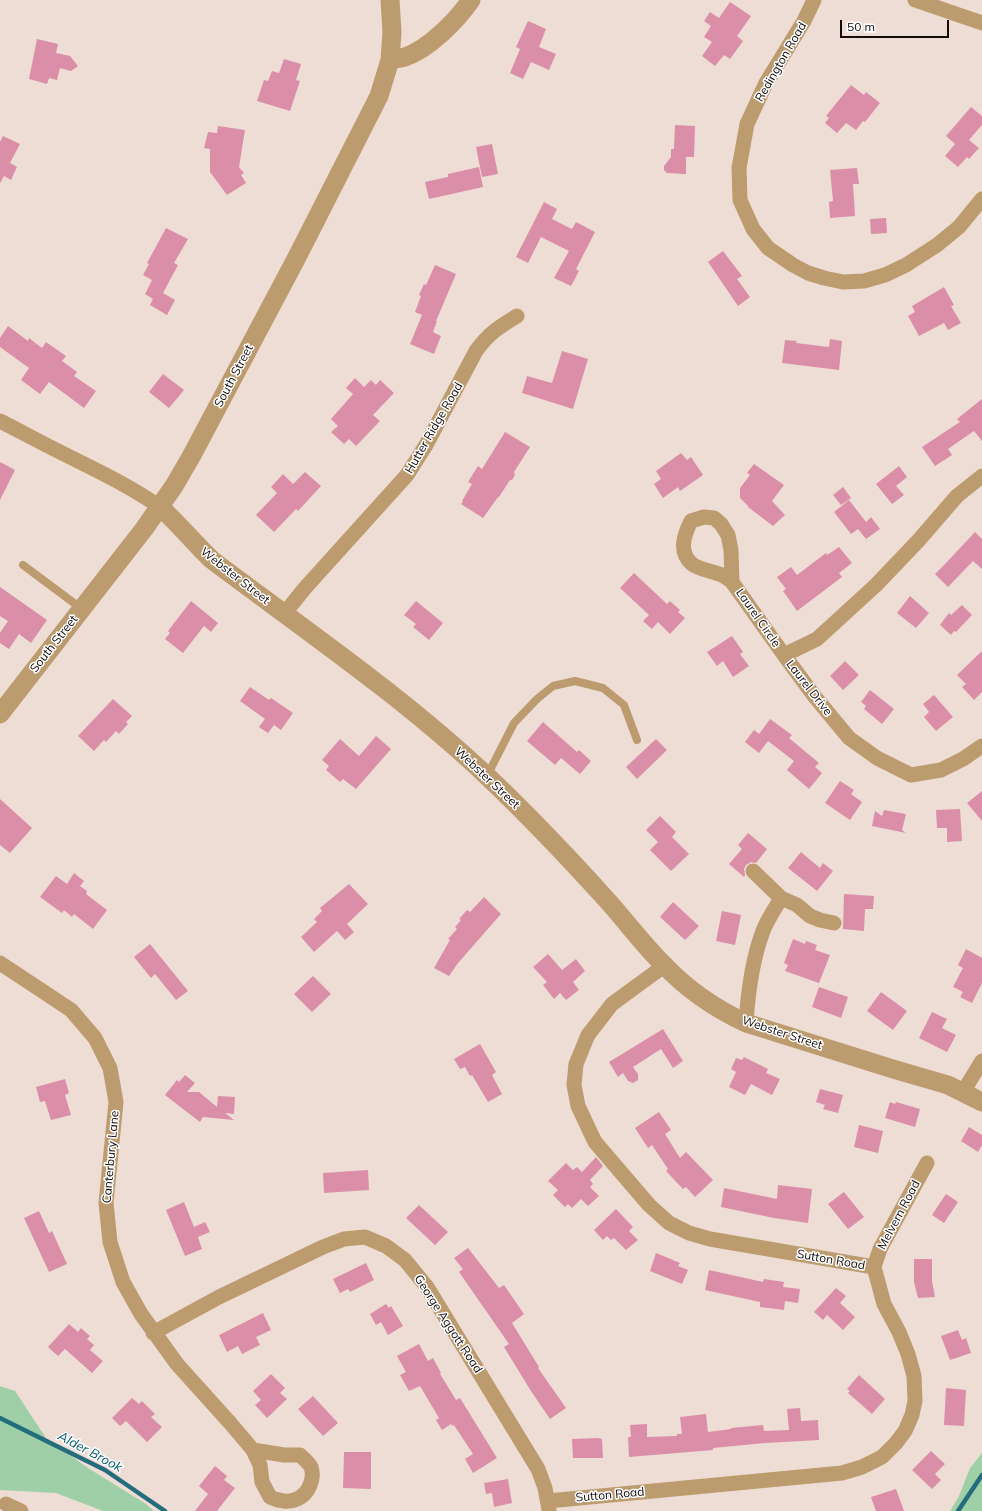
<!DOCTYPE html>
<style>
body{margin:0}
#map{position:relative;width:982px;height:1511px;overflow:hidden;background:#eeddd5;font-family:Mulish,sans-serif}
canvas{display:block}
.scale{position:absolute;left:840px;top:20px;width:109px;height:18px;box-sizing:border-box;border:2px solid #110b09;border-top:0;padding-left:5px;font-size:12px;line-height:14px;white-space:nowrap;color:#110b09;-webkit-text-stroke:3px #fff;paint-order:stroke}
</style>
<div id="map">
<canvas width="982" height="1511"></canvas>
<div class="scale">50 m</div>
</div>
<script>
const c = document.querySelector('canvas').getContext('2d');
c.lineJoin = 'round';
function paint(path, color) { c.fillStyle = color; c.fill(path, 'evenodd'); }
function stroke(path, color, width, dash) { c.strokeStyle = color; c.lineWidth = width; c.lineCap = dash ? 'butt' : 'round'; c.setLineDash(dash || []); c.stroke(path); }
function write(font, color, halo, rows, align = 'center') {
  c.font = font + ' Mulish,sans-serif'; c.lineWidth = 3; c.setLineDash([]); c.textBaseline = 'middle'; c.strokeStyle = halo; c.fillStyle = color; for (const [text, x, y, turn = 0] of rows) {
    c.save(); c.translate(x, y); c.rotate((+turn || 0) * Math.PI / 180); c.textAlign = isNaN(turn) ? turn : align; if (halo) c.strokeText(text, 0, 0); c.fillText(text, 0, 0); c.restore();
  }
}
paint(new Path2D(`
 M0 1386 15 1391 46 1438 88 1468 146 1504 154 1511H103L56 1493 0 1490Z
 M982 1453V1511H950L959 1496 970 1468Z`), '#9fcfa6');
stroke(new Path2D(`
 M0 1418 105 1470 165 1511
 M958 1511 982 1475`), '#236d7c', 4.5);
paint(new Path2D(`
 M730 2 751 16 737 36 743 41 730 59 724 55 715 66 702 56 712 42 704 37 711 26 704 21 710 12 719 18Z
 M528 21 546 29 539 47 556 54 549 70 531 62 523 79 510 73 520 49 516 47Z
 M37 39 58 44 56 53 70 56 78 66 71 71 60 68 57 80 49 78 47 84 29 79Z
 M284 59 301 64 296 80 300 81 290 111 257 101 264 80 268 81 272 71 279 73Z
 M851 85 864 95 866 92 880 103 865 122 863 121 856 130 846 123 837 133 825 123 829 118 826 116Z
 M971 107 982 116V125L969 140 979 148 969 159 967 157 958 167 945 156 955 144 946 136Z
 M675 125 695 126 694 157H686V174L667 173 664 170V166L671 157V149H674Z
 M218 126 245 130 239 167 244 173 241 175 246 183 227 195 210 172V149L204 148 208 132 217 133Z
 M3 136 20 144 10 163 17 167 11 180 4 176 0 183V142Z
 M492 144 498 174 482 177 476 147Z
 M479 167 483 187 429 199 425 182 448 177V174Z
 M857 168 859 184H853L855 216 830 218 829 202 833 201 830 170Z
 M544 202 557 209 552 219 572 229 576 222 595 232 576 269 579 271 571 286 554 278 569 251 541 237 528 263 516 257Z
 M886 218 887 233 871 234 870 219Z
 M166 228 188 239 174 263 178 265 163 293 175 300 167 315 150 305 153 299 145 294 152 280 143 275 149 264 147 263Z
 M723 251 742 276 737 279 750 297 738 306 708 262Z
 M435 265 456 274 436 321H437L433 332 441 336 434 354 410 344 422 315 415 312 421 296 419 295 424 284 426 285Z
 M944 287 954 305 951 306 961 323 948 330 944 323 919 336 908 316 915 312 912 306Z
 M8 326 28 341 29 338 42 348 46 342 66 356 62 361 77 372 74 376 96 391 84 408 49 382 40 394 21 380 29 368 0 347V338Z
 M830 339 842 341 839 370 782 363 785 340 797 341 796 343 829 347Z
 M562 351 588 359 573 409 522 393 527 376 552 383Z
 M163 374 184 390 169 408 149 392Z
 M355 378 364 387 371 380 376 385 380 380 394 393 373 415 380 421 356 446 349 439 344 444 331 432 338 426 331 419 353 394 346 388Z
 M982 399V441L974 431 948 449 952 455 935 466 922 447 960 422 957 419Z
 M505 432 530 447 514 472 515 475 512 480H510L499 497H498L483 518 461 504 463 501H462L472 484 468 482 478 466 482 469Z
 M681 453 687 460 691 457 703 475 680 491 678 487 663 498 654 484 661 479 656 471Z
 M0 462 15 470 0 500Z
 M754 464 784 485 772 501 785 515 773 526 748 507V506L740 498V488L750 475 747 473Z
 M899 466 907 477 896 486 904 495 892 504 876 484Z
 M305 472 321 486 298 511 296 509 274 532 256 515 277 493 271 487 283 474 293 484Z
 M843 487 851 498 841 505 833 495Z
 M849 500 866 522 871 517 880 529 866 539 858 529 851 534 834 512Z
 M975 532 982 539V569L973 561 948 587 935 574 946 563Z
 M839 547 852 563 839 573 842 577 797 611 783 591 786 589 777 577 791 567 797 575 826 553 827 555Z
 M634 573 667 604 670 601 680 610 678 612 685 618 670 634 658 622 652 629 643 621 649 615 620 588Z
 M0 587 47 620 31 643 19 634 9 649 0 643V633L8 621 0 616Z
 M910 596 929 613 916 628 897 613Z
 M191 601 218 623 211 632 204 626 183 653 165 639 170 633 168 631Z
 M416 601 443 623 429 640 413 627 416 624 404 615Z
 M962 605 972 615 956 632 954 631 951 635 940 625 949 613 951 615Z
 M732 636 743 652 740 654 749 666 733 677 723 661 717 666 707 652Z
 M982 651V692L974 700 962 687 966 684 957 675Z
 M845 661 859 675 843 690 830 676Z
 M250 687 269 700 271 698 293 713 281 730 274 725 268 733 259 727 265 719 240 701Z
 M870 690 894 709 882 724 864 709 866 706 861 702Z
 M934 695 953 717 936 731 924 717 929 712 923 704Z
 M113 699 132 716 126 722 128 724 119 734 116 731 106 742 104 740 94 751 78 736Z
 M770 719 792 735 789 738 819 763 815 767 822 773 809 789 787 770 794 761 768 741 759 753 745 742 754 730 759 734Z
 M543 722 577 752 579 750 591 761 580 774 561 758 555 765 527 741Z
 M376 736 391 749 356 789 343 779 340 782 326 770 329 766 322 760 340 739 359 756Z
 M656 739 667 750 637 779 626 767Z
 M840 781 854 790 851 794 862 802 850 820 825 803Z
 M982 791V821L967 803Z
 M0 799 32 828 10 853 0 845Z
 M960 809 962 841 947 842V828H937L936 810Z
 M884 810 906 814 902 830 906 833 872 826 875 811 882 816Z
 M660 816 676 832 672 837 689 854 671 871 650 850 658 842 646 830Z
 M748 833 767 849 756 863 751 862 746 865 744 869 745 875 744 877 729 864 742 849 738 845Z
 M801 852 820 868 823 863 833 871 817 891 788 868Z
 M74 873 84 881 80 886 87 891 86 894 107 910 93 929 74 914 72 917 64 910 62 913 40 897 56 876 67 884Z
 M349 884 368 904 347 924 354 932 345 940 337 931 314 952 301 937 317 922 314 919 322 911 320 908Z
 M844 894 874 896 873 909H865L864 931 843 929Z
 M484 897 501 914 458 963 449 976 434 968 450 940 448 939 457 929 455 927 461 920 459 919 467 910 470 912Z
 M673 902 699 926 685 940 660 917Z
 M722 911 741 915 735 945 716 941Z
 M793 939 805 944 806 941 817 945 815 950 830 955 819 983 785 971 788 965 784 963Z
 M150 944 188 991 176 1000 155 974 151 978 134 957Z
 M966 949 982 958V983L972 1003 960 997 963 992 953 987 963 968 958 965Z
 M548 954 562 970 576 959 585 971 573 982 579 990 566 1000 560 993 554 999 543 985 547 982 533 967Z
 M313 976 331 994 312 1012 294 994Z
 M819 987 848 997 841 1018 812 1007Z
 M881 992 907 1011 893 1030 867 1011Z
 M932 1012 947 1019 942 1028 956 1035 947 1052 919 1038Z
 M663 1029 683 1061 673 1068 661 1049 633 1067 638 1074V1080L633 1083 628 1081 623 1073 618 1077 609 1062Z
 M480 1044 496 1072 492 1075 502 1094 488 1102 472 1075 470 1076 465 1067 460 1069 454 1059Z
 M744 1057 768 1069 766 1073 780 1079 772 1095 751 1084 745 1095 729 1087 736 1072 731 1069 736 1058 742 1060Z
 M185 1075 195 1083 187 1092H199L217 1107 218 1096 235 1097 234 1114 225 1113 234 1120 203 1117 200 1122 165 1095 177 1080 179 1082Z
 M65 1079 69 1093 65 1095 71 1115 51 1120 45 1101 40 1102 36 1087Z
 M820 1089 843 1095 838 1113 823 1109 825 1105 816 1102Z
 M890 1102 895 1104 896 1102 920 1109 915 1127 885 1118Z
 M659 1112 671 1130 665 1134 680 1158 686 1152 713 1180 695 1197 686 1187 683 1189 666 1171 668 1169 652 1145 648 1148 635 1128Z
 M859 1125 883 1131 878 1153 854 1147Z
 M969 1127 982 1135V1145L978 1152 961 1141Z
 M596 1157 603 1166 590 1180 593 1184 590 1187 599 1196 588 1206 581 1199 572 1208 568 1204 565 1207 553 1195 558 1190 548 1181 566 1163 573 1170 577 1167 582 1172Z
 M368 1170 369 1190 324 1193 323 1173Z
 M778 1185 812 1189 808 1223 774 1218 721 1207 724 1188 777 1199Z
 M844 1192 864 1217 848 1229 828 1204Z
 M946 1194 958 1202 944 1223 932 1215Z
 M184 1202 194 1227 205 1222 210 1232 198 1237 202 1249 185 1256 166 1210Z
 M419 1205 448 1232 435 1245 406 1218Z
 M616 1209 633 1227 629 1231 638 1240 626 1250 614 1238 611 1240 607 1236 603 1240 594 1230Z
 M39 1211 49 1233 52 1231 67 1264 49 1272 24 1218Z
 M468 1248 499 1288 504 1285 524 1314 512 1323 539 1367 538 1368 566 1408 550 1419 531 1391 504 1347 509 1344 459 1272 463 1269 454 1258Z
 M656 1253 680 1263 678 1266 688 1270 682 1284 650 1271Z
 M914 1259H932V1281L935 1297 918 1298 914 1282Z
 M366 1263 374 1280 350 1292 348 1289 340 1293 333 1279Z
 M709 1270 763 1282 764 1279 784 1282 783 1287 800 1289 798 1303 785 1301 784 1310 760 1307V1302L705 1290Z
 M836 1288 846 1296 840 1303 855 1317 843 1330 827 1315 823 1320 814 1312Z
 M386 1304 389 1308 391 1306 403 1326 388 1335 381 1322 376 1325 370 1314Z
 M263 1313 271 1330 256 1337 260 1345 242 1354 238 1346 227 1352 219 1335Z
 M69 1324 78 1332 81 1328 90 1336 87 1339 94 1345 90 1350 103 1361 92 1373 65 1349 58 1356 48 1347Z
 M958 1330 962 1340 966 1338 971 1353 950 1360 941 1336Z
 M419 1344 428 1361 433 1358 441 1373 440 1374 456 1400 460 1398 497 1458 473 1473 465 1459 473 1454 454 1425 453 1426 451 1424 442 1430 436 1420 439 1418 420 1386 409 1391 400 1375 406 1372 397 1356Z
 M271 1374 285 1388 280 1393 287 1399 267 1418 255 1405 261 1400 253 1391Z
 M859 1375 885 1399 872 1414 848 1393 850 1391 847 1389Z
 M946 1388 966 1390 964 1426 944 1425Z
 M313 1396 338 1423 323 1436 298 1409Z
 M132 1398 139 1404 142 1401 155 1414 151 1417 162 1427 147 1442 126 1421 120 1426 112 1418Z
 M800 1408 801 1421 818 1420 819 1440 765 1443 713 1448V1450L629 1457 628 1437H631L630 1425 647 1424V1437L677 1436V1434H682L680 1417 706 1414 708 1432 731 1429V1428L763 1425 764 1431 789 1430 787 1409Z
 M598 1438 602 1439 603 1458H573L572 1439Z
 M931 1451 945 1464 935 1474 941 1480 932 1489 912 1470Z
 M344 1452H371V1489L343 1488Z
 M215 1466 227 1476 224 1480 235 1488 217 1511H195L208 1494 199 1486Z
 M508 1479 512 1503 494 1507 492 1493 486 1494 484 1483Z
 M896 1489 904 1511H876L871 1497Z`), '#db8ea8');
stroke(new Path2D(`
 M23 565 82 609
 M487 776 514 723 537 699 553 686 575 681 603 688 624 705 637 740`), '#bc9c6f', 8);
stroke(new Path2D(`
 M814 0 804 21 766 83 747 124 739 168 740 200 753 229 768 248 793 265 808 273 824 278 843 282 864 281 885 275 906 265 937 245 959 227 982 199
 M915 0 982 23
 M0 421C22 432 43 444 66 455 98 471 130 486 160 507
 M982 476 957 496 918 541 876 585 817 639 784 655 815 697 849 738 877 758 911 775 941 770 963 759 982 746
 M732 582C729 579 725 577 722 575 713 571 700 570 692 564 678 552 684 535 691 521L704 517 714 518 721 524 728 535 731 550 732 582 784 655
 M284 614 305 588 407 475 426 445 476 351C489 333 499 327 517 316
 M753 871 781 898 797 905 810 916 820 920 834 923
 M0 963 71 1010 95 1038 110 1068 116 1102 106 1203 110 1242 123 1282 141 1314 177 1364 231 1424 253 1450 260 1465 262 1482 270 1497C278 1501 289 1503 297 1499 309 1494 315 1478 311 1467 309 1463 304 1459 300 1455H284L253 1450
 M746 1023C748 992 752 960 763 931 767 920 775 909 781 898
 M963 1092 982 1061
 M874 1267 880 1249 927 1163
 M153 1333 219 1297 323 1247 344 1239 365 1237 386 1246 405 1260 427 1287 538 1469 545 1488 549 1510
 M548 1501 842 1473 862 1467 882 1457 896 1443 905 1431 912 1415 915 1401 914 1376 908 1354 899 1332 884 1304 874 1267 710 1239 689 1233 669 1223 649 1205 595 1142 578 1106 574 1085 576 1064 588 1035 612 1004 664 966
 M6 1504 21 1511`), '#bc9c6f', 15);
stroke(new Path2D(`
 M390 60C395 59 401 58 405 57 429 49 457 20 471 0
 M160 507C178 523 194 543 212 560 305 630 402 696 487 776 528 815 568 857 606 899 626 921 644 946 665 966 688 990 716 1009 746 1023L893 1069 948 1085 982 1102
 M0 714 144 529 174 486 192 455 296 259 379 96 390 60 392 32 390 0`), '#bc9c6f', 19);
write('12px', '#110b09', '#fff', [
 ["Redington Road",781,62,-60],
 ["South Street",234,376,-62],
 ["Hutter Ridge Road",434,428,-60],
 ["Webster Street",235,576,38],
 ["Laurel Circle",758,618,55],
 ["South Street",54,644,-52],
 ["Laurel Drive",809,688,52],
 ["Webster Street",487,778,43],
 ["Webster Street",782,1033,18],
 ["Canterbury Lane",111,1157,-85],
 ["Melvern Road",899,1215,-62],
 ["Sutton Road",831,1260,10],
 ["George Aggott Road",448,1324,57],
 ["Sutton Road",610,1495,-5]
]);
write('italic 13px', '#005c6b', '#fff', [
 ["Alder Brook",90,1452,28]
]);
</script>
